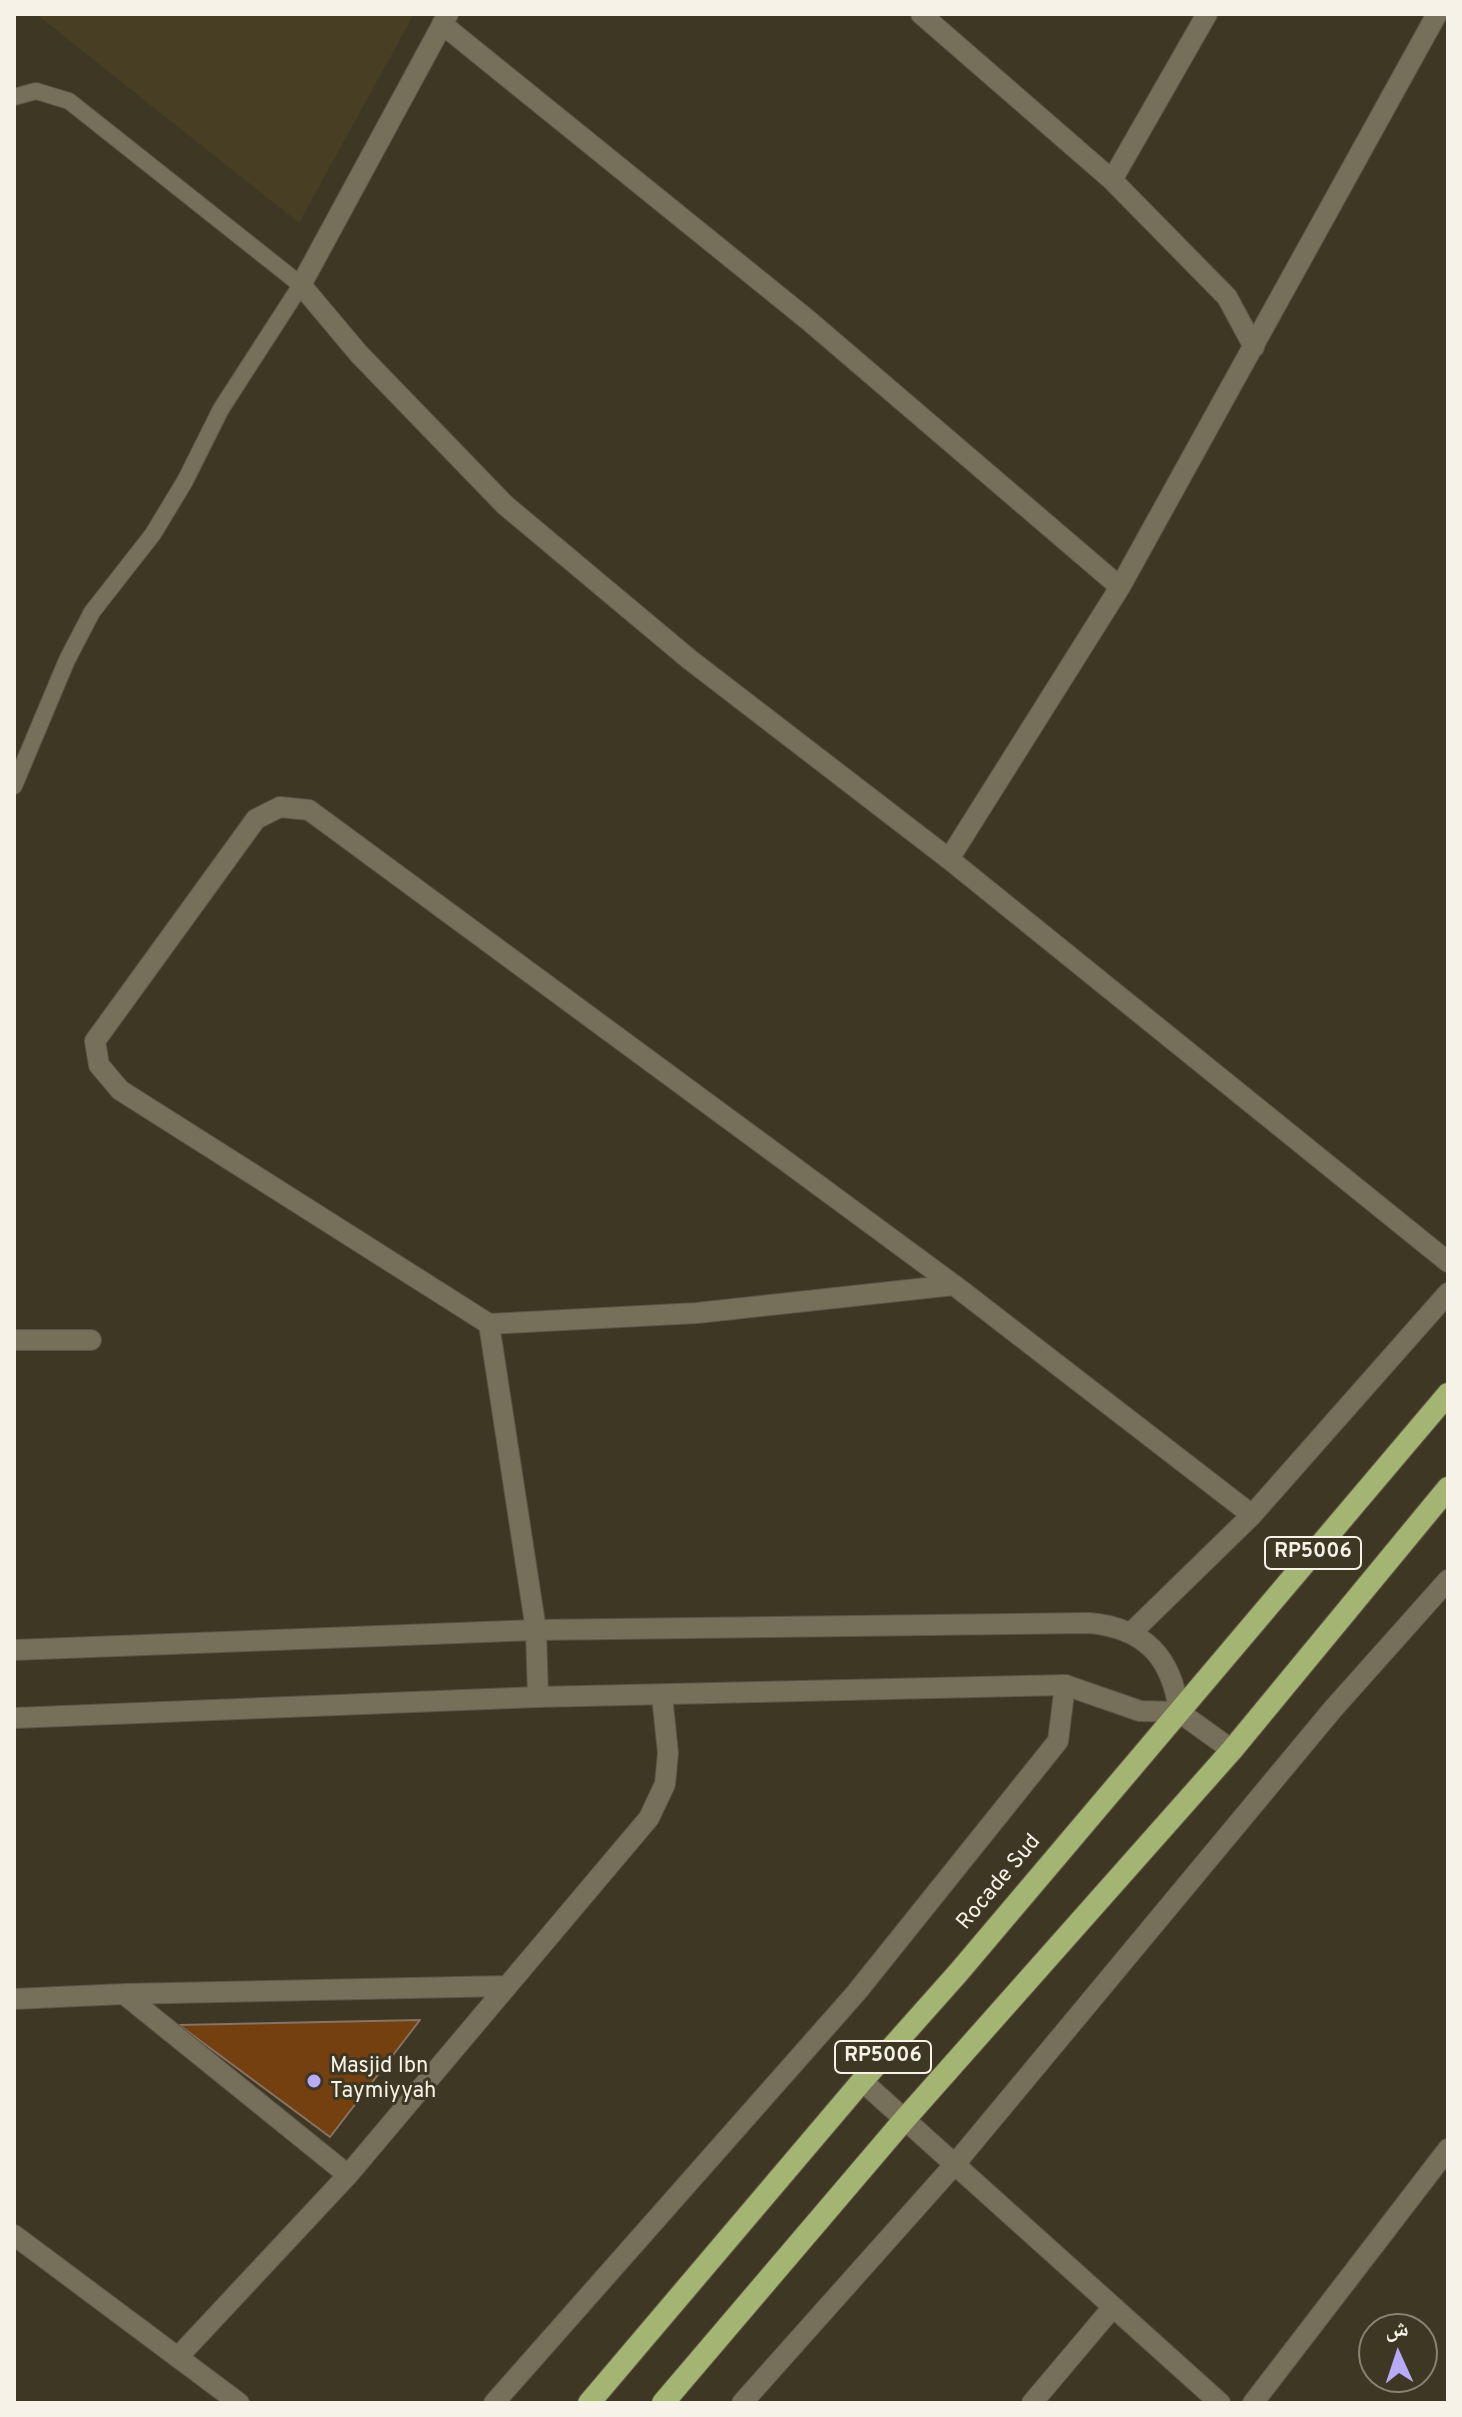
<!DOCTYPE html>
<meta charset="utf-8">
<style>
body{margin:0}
#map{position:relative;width:1462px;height:2417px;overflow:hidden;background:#3e3724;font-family:Overpass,"Noto Naskh Arabic",sans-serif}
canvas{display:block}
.frame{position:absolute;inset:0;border:16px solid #f7f2e7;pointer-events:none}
.north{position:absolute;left:1358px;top:2313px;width:80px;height:80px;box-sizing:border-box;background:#3e3724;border:2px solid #888272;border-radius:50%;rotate:357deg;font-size:22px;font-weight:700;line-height:32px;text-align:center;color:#f7f2e7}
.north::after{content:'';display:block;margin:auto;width:28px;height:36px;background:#b7abf8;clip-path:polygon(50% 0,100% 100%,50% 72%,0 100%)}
</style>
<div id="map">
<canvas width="1462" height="2417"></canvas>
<div class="frame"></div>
<div class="north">ش</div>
</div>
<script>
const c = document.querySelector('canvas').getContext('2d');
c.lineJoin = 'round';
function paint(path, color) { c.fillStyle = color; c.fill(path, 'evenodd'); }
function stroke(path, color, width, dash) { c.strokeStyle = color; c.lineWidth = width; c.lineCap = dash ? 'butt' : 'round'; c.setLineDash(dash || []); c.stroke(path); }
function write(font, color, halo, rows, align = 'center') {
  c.font = font + ' Overpass,sans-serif'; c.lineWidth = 6; c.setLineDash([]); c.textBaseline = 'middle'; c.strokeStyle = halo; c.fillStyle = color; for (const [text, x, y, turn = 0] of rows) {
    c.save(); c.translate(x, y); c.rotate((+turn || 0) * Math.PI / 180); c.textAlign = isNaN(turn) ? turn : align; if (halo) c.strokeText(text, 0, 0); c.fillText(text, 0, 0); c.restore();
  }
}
paint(new Path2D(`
 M36 14H414L299 223Z`), '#473e24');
const building = new Path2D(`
 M420 2020 330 2137 179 2025Z`);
paint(building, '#74400f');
stroke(building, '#867365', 2);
const service = new Path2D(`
 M14 97 36 91 69 101 301 285 221 409 185 481 153 534 92 612 67 660 14 786`);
const minor = new Path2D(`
 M448 14 301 285 359 354 505 505 689 659 949 859 1448 1262
 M921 14 1112 180 1227 297 1254 347
 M442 24 808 320 1120 587
 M1112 180 1207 14
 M949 859 1120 587 1437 14
 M954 1285 697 1313 489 1324 120 1090 99 1065 95 1041 256 819 280 807 309 810 954 1285 1252 1515
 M489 1324 536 1630 538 1697
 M14 1340H91
 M1131 1633 1252 1515 1448 1293
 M124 1994 348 2175
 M14 1999 124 1994 507 1986
 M862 2081 1220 2403
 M14 2235 239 2403
 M178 2357 348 2175 649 1818 665 1784 668 1753 662 1696
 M494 2403 856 1993 1058 1741 1065 1685
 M742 2403 955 2164 1333 1709 1448 1580
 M1032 2403 1113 2307
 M1253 2403 1448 2149`);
const tertiary = new Path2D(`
 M14 1650 536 1630 1089 1623C1145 1628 1172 1657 1179 1712
 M14 1718 538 1697 1065 1685 1140 1711 1179 1712 1232 1750`);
const trunk = new Path2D(`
 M589 2403 862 2081 958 1973 1448 1394
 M663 2403 904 2120 1232 1750 1448 1488`);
stroke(service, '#5c5545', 18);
stroke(minor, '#5c5545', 22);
stroke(tertiary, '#5c5545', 22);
stroke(trunk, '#5c5545', 24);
stroke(service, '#766f5a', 16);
stroke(minor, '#766f5a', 20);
stroke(tertiary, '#766f5a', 20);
stroke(trunk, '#a4b473', 22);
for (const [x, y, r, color] of [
 [314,2081,8,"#b7abf8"]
]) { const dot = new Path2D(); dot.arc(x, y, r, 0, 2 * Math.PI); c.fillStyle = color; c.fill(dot); stroke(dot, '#3e3724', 3); }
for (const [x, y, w] of [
 [1313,1553,96],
 [883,2057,96]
]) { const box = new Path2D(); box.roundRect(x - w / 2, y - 16, w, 32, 6); c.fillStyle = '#3e3724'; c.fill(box); stroke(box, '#f7f2e7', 2); }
write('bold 20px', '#f7f2e7', null, [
 ["RP5006",1313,1553],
 ["RP5006",883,2057]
]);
write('22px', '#f7f2e7', '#3e3724', [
 ["Rocade Sud",1000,1883,-50]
]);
write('22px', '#f7f2e7', '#3e3724', [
 ["Masjid Ibn",330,2068],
 ["Taymiyyah",330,2093]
], 'left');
</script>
